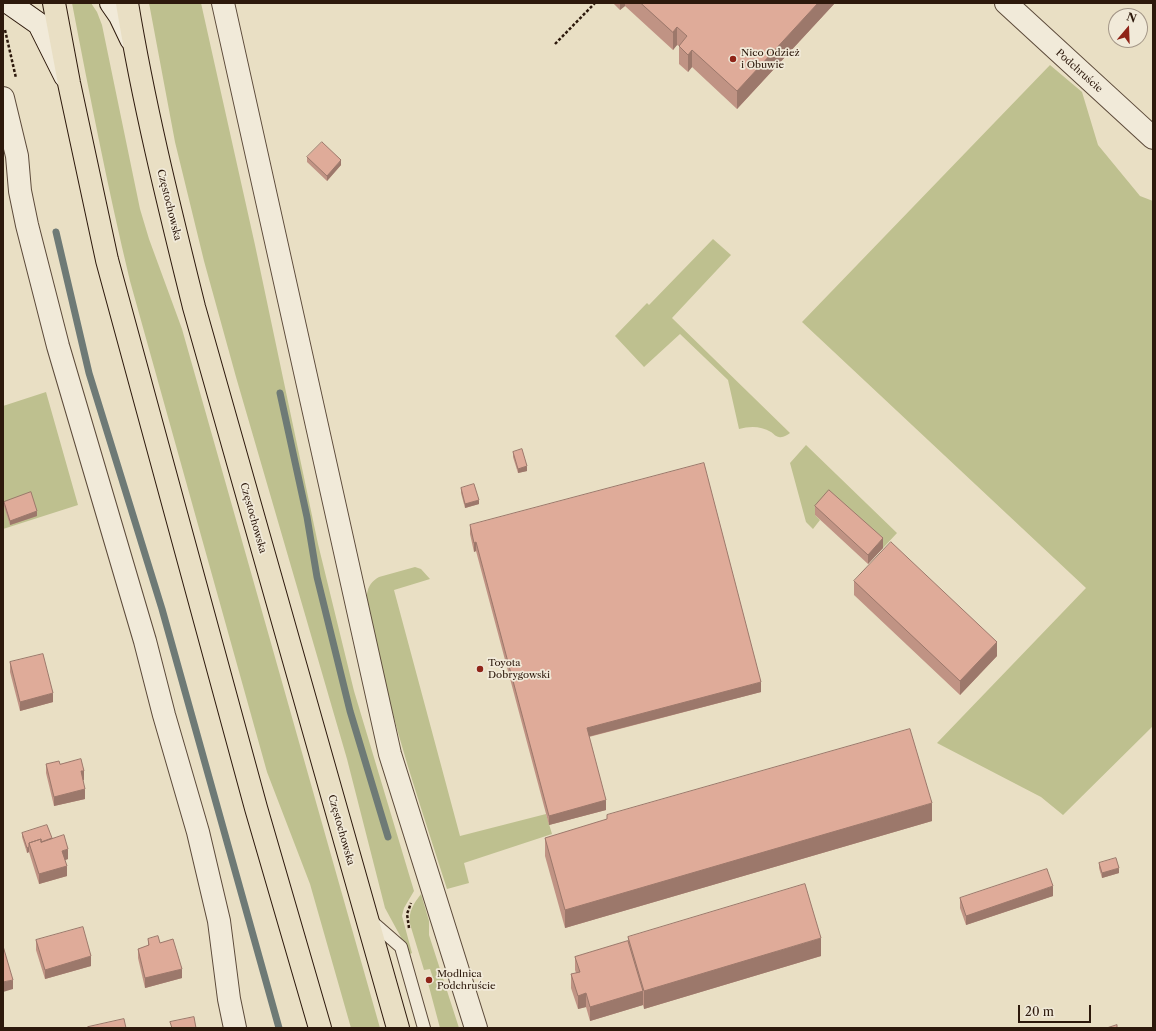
<!DOCTYPE html>
<meta charset="utf-8">
<style>
body{margin:0}
#map{position:relative;width:1156px;height:1031px;overflow:hidden;background:#e9dfc4;font-family:"Libre Caslon Text",serif}
canvas{display:block}
.frame{position:absolute;inset:0;border:4px solid #2d190c;pointer-events:none}
.north{position:absolute;left:1108px;top:8px;width:40px;height:40px;box-sizing:border-box;background:#f1ead9;border:1px solid #a39687;border-radius:50%;rotate:19deg;font-size:11px;font-weight:700;line-height:16px;text-align:center;color:#2d190c}
.north::after{content:'';display:block;margin:auto;width:14px;height:18px;background:#8f2418;clip-path:polygon(50% 0,100% 100%,50% 72%,0 100%)}
.scale{position:absolute;left:1018px;top:1005px;width:73px;height:18px;box-sizing:border-box;border:2px solid #2d190c;border-top:0;padding-left:5px;font-size:12px;line-height:14px;white-space:nowrap;color:#2d190c;-webkit-text-stroke:3px #f1ead9;paint-order:stroke}
</style>
<div id="map">
<canvas width="1156" height="1031"></canvas>
<div class="frame"></div>
<div class="north">N</div>
<div class="scale">20 m</div>
</div>
<script>
const c = document.querySelector('canvas').getContext('2d');
c.lineJoin = 'round';
function paint(path, color) { c.fillStyle = color; c.fill(path, 'evenodd'); }
function stroke(path, color, width, dash) { c.strokeStyle = color; c.lineWidth = width; c.lineCap = dash ? 'butt' : 'round'; c.setLineDash(dash || []); c.stroke(path); }
function write(font, color, halo, rows, align = 'center') {
  c.font = font + ' "Libre Caslon Text",serif'; c.lineWidth = 3.5; c.setLineDash([]); c.textBaseline = 'middle'; c.strokeStyle = halo; c.fillStyle = color; for (const [text, x, y, turn = 0] of rows) {
    c.save(); c.translate(x, y); c.rotate((+turn || 0) * Math.PI / 180); c.textAlign = isNaN(turn) ? turn : align; if (halo) c.strokeText(text, 0, 0); c.fillText(text, 0, 0); c.restore();
  }
}
paint(new Path2D(`
 M72 3H91L97 12 102 25 140 209 149 239 182 329 380 1028H351L310 884 267 772 130 281C108 189 90 97 72 3Z
 M149 3H201L255 245 318 544 354 691 414 891 404 908 402 916 412 953 410 954 385 908 347 759 236 377 204 261 175 142Z
 M1050 65 1082 92 1098 145 1140 196 1153 201V726L1063 815 1041 797 937 743 1086 588 802 322Z
 M713 239 731 255 672 318 790 433C787 435 783 438 779 437 776 437 773 433 771 432 761 426 750 426 739 429L728 380 680 334 644 367 615 336 647 303 649 305Z
 M46 392 78 505 3 529V406Z
 M806 445 897 533 883 548 829 499 815 515 820 520 813 529 806 522 790 463Z
 M415 567 421 569 430 579 394 590 460 836 546 814 552 834 464 863 469 883 447 889C421 807 392 724 375 639 373 628 366 604 367 594 368 586 372 581 379 577Z
 M421 894 429 921V935L459 1028H440L428 983 434 981 430 969 424 970 410 924C408 912 414 903 421 894Z`), '#bec08f');
stroke(new Path2D(`
 M56 232 89 373 162 609 279 1028
 M280 393 307 517 317 577 350 711 388 837`), '#6e7a76', 7);
const lane = new Path2D(`
 M370 920 401 947 424 1028`);
const street = new Path2D(`
 M223 3 390 754 476 1028
 M1006 3 1153 138
 M3 98 17 156 20 191 27 225 58 346 145 641 164 715 198 832 219 921 229 999 235 1028`);
const secondary = new Path2D(`
 M9 3 39 24 65 76
 M111 3 120 16 131 39`);
const primary = new Path2D(`
 M54 3 69 83 107 260 256 808 320 1028
 M127 3C144 106 169 206 194 307L398 1028`);
stroke(lane, '#5c4a3a', 14);
stroke(street, '#5c4a3a', 24);
stroke(secondary, '#2d190c', 24);
stroke(primary, '#2d190c', 24);
stroke(new Path2D(`
 M5 30 16 78
 M555 44 595 3
 M409 928 407 914 411 903`), '#2d190c', 2.5, [3, 2]);
stroke(lane, '#f1ead9', 12);
stroke(street, '#f1ead9', 22);
stroke(secondary, '#f1ead9', 22);
stroke(primary, '#e9dfc4', 22);
paint(new Path2D(`
 M613 3H835L737 109 692 67 688 72 679 64V46L677 45 673 50 625 6 620 10Z
 M307 157 341 165 327 181 307 162Z
 M513 452 527 471 518 473 513 457Z
 M461 488 479 504 465 508 461 493Z
 M4 502 37 516 10 525 4 506Z
 M815 506 883 548 868 564 815 515Z
 M470 525 761 692 589 737 606 810 549 825 476 551 474 552 470 534Z
 M854 581 997 656 960 695 854 595Z
 M10 662 53 702 20 711 10 672Z
 M46 764H60L84 780H83L85 799 54 806 46 773Z
 M932 821 565 928 545 856V838Z
 M22 833 52 838 68 859 65 860 67 876 39 884 29 852 27 853 22 837Z
 M1099 863 1119 873 1102 878 1099 868Z
 M1053 896 966 925 960 908V898Z
 M628 937 821 956 644 1009 643 1005 590 1021 586 1007 578 1009 571 988V974L576 973 575 970V957L628 941Z
 M148 939 160 943 182 978 145 988 138 958V949L148 946Z
 M36 940 91 966 45 979 36 950Z`), '#c09384');
paint(new Path2D(`
 M620 3H625V6L620 10Z
 M818 3H835L737 109V91Z
 M677 27V45L673 50V32Z
 M692 50V67L688 72V55Z
 M341 160V165L327 181V176Z
 M527 466V471L518 473V469Z
 M479 500V504L465 508V504Z
 M37 511V516L10 525V521Z
 M883 538V548L868 564V555Z
 M476 542V551L474 552V543Z
 M997 642V656L960 695V681Z
 M761 682V692L587 737V728Z
 M53 693V702L20 711V702Z
 M81 771H84V780L81 781Z
 M85 789V799L54 806V797Z
 M606 800V810L549 825V816Z
 M932 803V821L565 928V910Z
 M29 847V852L27 853V848Z
 M68 849V859L62 861V851Z
 M67 866V876L39 884V874Z
 M1119 868V873L1102 878V873Z
 M1053 886V896L966 925V916Z
 M821 938V956L644 1009V991Z
 M91 956V966L45 979V970Z
 M182 969V978L145 988V978Z
 M13 980V989L3 992V982Z
 M643 991V1005L590 1021V1007Z
 M586 993V1007L578 1009V996Z`), '#9c786b');
const building = new Path2D(`
 M641 3H818L737 91 692 50 688 55 679 46 687 36 677 27 673 32Z
 M322 142 341 160 327 176 307 157Z
 M522 449 527 466 518 469 513 452Z
 M704 463 761 682 587 728 606 800 549 816 476 542 474 543 470 525Z
 M474 484 479 500 465 504 461 488Z
 M829 490 883 538 868 555 815 506Z
 M31 492 37 511 10 521 4 502Z
 M891 542 997 642 960 681 854 581Z
 M43 654 53 693 20 702 10 662Z
 M910 729 932 803 565 910 545 838 607 819V815Z
 M81 759 84 771H81L85 789 54 797 46 764 59 761 60 764Z
 M47 825 52 838 41 842V839L29 843V847L27 848 22 833Z
 M64 835 68 849 62 851 67 866 39 874 29 843 41 839V842Z
 M1116 858 1119 868 1102 873 1099 863Z
 M1047 869 1053 886 966 916 960 898Z
 M805 884 821 938 644 991 628 937Z
 M83 927 91 956 45 970 36 940Z
 M158 936 160 943 173 939 182 969 145 978 138 949 149 945 148 939Z
 M628 941 643 991 590 1007 586 993 578 996 571 974 580 972 575 957Z
 M3 946 13 980 3 982Z
 M194 1017 196 1028H172L170 1022Z
 M124 1019 126 1028H89L88 1027Z
 M1117 1025V1028H1107Z`);
paint(building, '#dfab99');
stroke(building, '#9c786b', 1);
for (const [x, y, r, color] of [
 [733,59,4,"#8f2418"],
 [480,669,4,"#8f2418"],
 [429,980,4,"#8f2418"]
]) { const dot = new Path2D(); dot.arc(x, y, r, 0, 2 * Math.PI); c.fillStyle = color; c.fill(dot); stroke(dot, '#f1ead9', 1.5); }
write('10px', '#2d190c', '#f1ead9', [
 ["Nico Odzież",741,53],
 ["i Obuwie",741,65],
 ["Toyota",488,663],
 ["Dobrygowski",488,675],
 ["Modlnica",437,974],
 ["Podchruście",437,986]
], 'left');
write('10px', '#2d190c', '#f1ead9', [
 ["Podchruście",1079,71,42],
 ["Częstochowska",169,205,76],
 ["Częstochowska",253,518,74],
 ["Częstochowska",341,830,74]
]);
</script>
